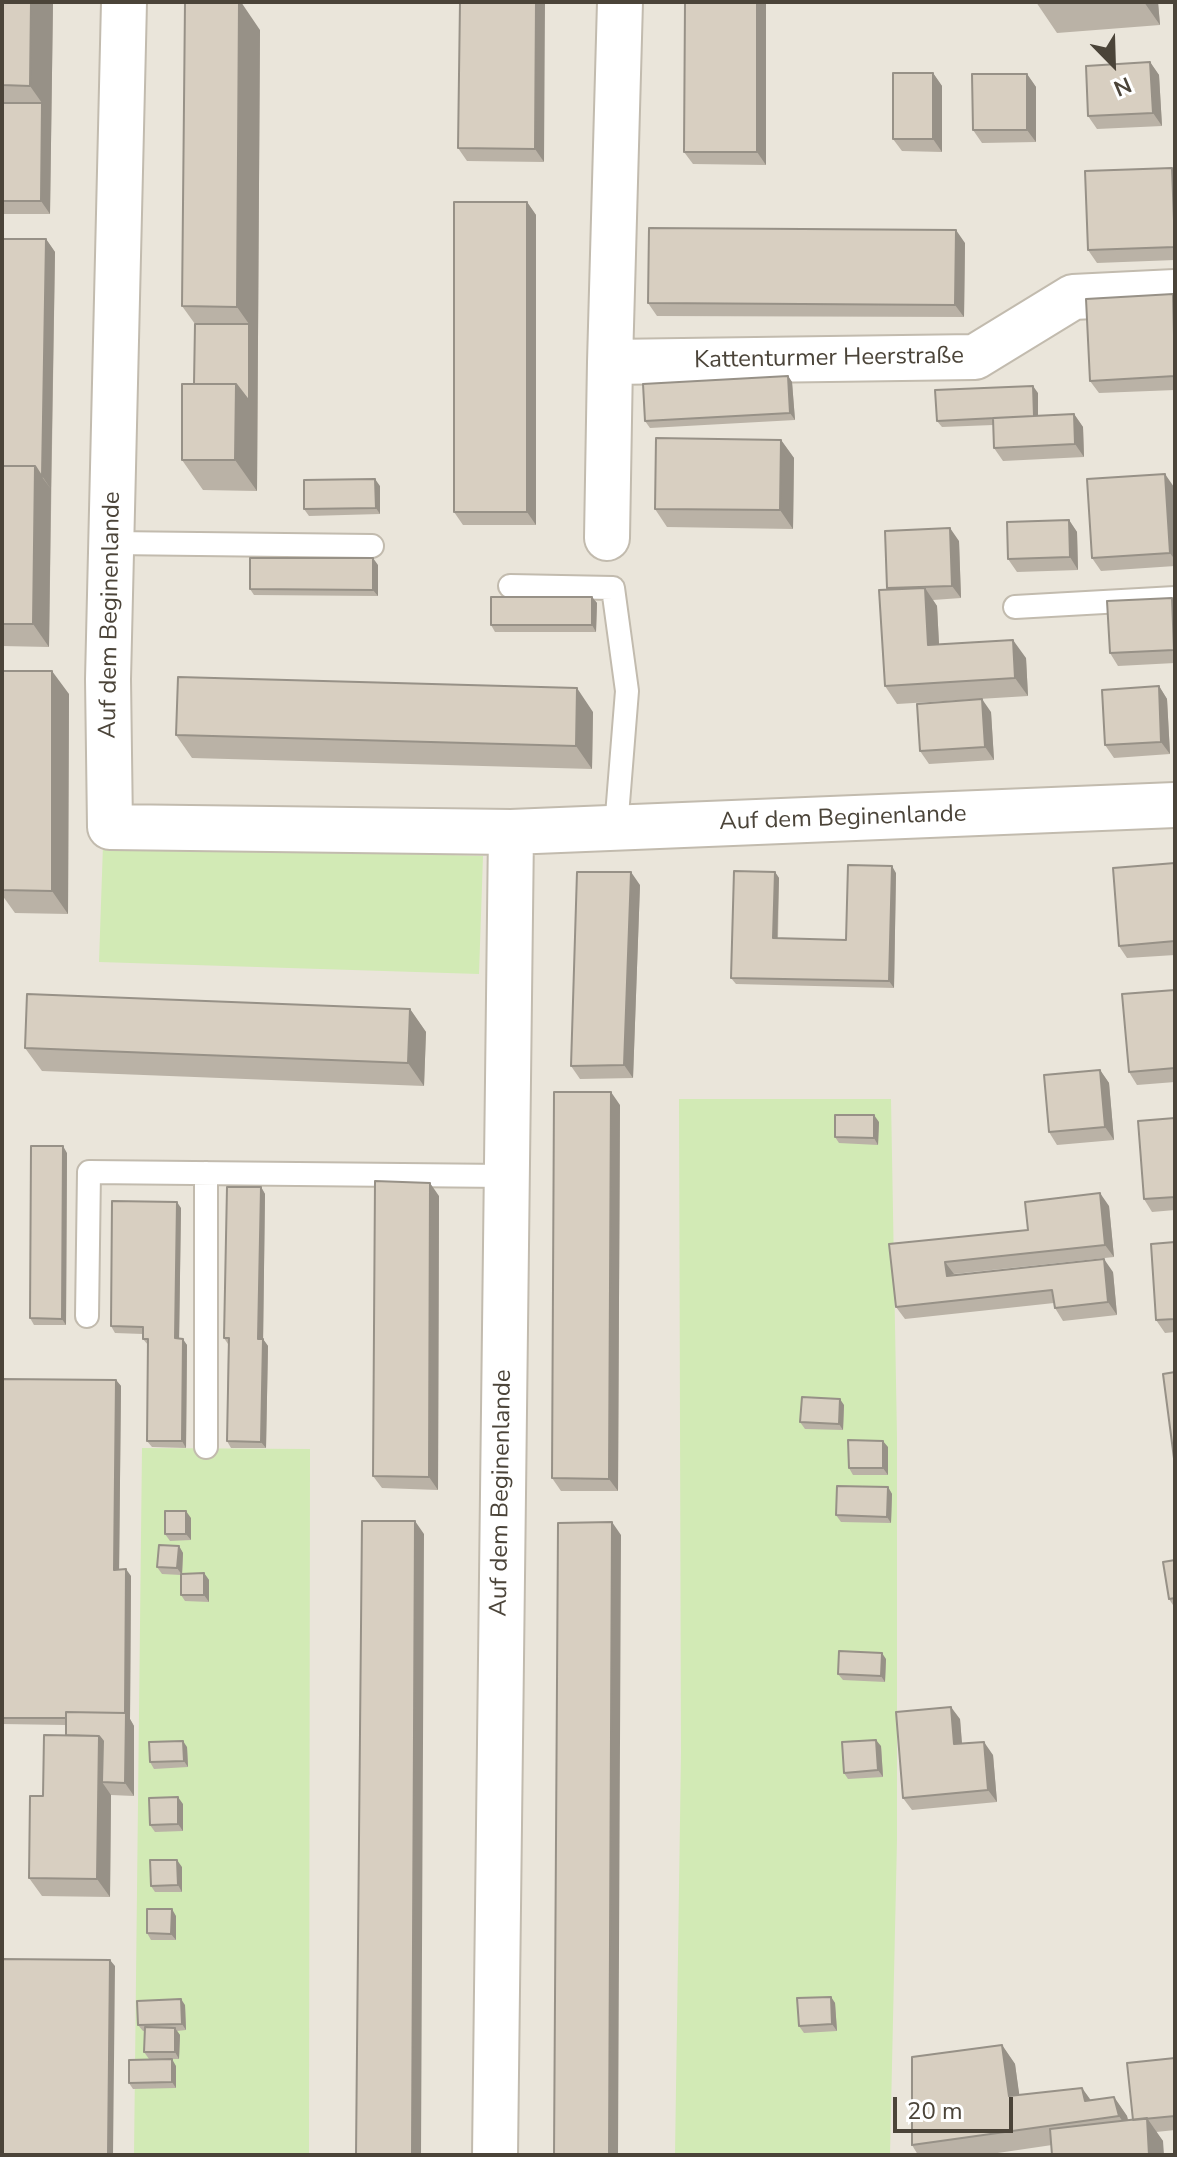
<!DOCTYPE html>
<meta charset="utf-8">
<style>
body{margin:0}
#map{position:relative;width:1177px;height:2157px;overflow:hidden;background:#f6f3ec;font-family:"Nunito Sans",sans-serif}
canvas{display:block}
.frame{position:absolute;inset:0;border:4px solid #4b4439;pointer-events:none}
.north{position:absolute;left:1073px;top:24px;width:80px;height:80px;-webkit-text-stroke:6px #fff;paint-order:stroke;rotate:157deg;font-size:22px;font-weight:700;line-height:32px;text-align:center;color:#4b4439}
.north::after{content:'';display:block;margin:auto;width:28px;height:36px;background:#4b4439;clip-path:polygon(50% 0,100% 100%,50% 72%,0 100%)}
.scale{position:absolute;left:893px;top:2097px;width:120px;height:36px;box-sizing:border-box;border:4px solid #4b4439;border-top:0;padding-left:10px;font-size:24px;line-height:28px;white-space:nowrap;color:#4b4439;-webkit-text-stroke:6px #fff;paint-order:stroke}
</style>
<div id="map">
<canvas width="1177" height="2157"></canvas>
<div class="frame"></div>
<div class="north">N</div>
<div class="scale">20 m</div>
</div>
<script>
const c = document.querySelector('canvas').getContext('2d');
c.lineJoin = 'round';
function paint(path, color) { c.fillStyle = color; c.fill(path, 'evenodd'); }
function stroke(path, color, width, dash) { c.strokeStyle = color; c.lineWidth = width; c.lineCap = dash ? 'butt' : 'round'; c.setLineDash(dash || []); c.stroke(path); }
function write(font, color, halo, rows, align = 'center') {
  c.font = font + ' "Nunito Sans",sans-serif'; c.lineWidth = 7; c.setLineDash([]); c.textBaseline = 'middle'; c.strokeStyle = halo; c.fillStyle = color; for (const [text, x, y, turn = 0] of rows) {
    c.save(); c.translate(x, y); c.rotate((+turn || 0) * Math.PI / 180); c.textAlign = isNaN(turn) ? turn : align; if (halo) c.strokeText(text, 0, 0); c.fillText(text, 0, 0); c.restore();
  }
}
paint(new Path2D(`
 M2 2H1175V2155H2Z`), '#eae5da');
paint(new Path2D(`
 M103 845 483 856 479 974 99 962Z
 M679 1099H891L897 1438V1840L890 2155H675L681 1753Z
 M142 1448 310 1449 309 2155H134Z`), '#d2eab5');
const lane = new Path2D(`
 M112 543 372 546
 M510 586 613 588 627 691 616 828
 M1015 607 1175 598
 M206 1173V1447
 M87 1316 89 1172 506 1176`);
const street = new Path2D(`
 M124 2 108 679 110 827 511 832 495 2155
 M620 2 610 362 975 357 1073 297 1175 292
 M607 538 610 362
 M511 832 1175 805`);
stroke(lane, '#c2bbae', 26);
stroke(street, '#c2bbae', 48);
stroke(lane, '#fff', 22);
stroke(street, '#fff', 44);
paint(new Path2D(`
 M2 2H53L50 214H2Z
 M460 2 544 162 467 161 458 148Z
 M685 2H766V165L693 164 684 152Z
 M1036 2H1158L1160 25 1057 33Z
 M260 30 257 491 203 490 182 460 194 384 195 324 182 306Z
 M1150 62 1159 75 1162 126 1097 129 1088 116Z
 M933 73 942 86V152L902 151 893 139Z
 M1027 74 1036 87V142L982 143 973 130Z
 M1172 168 1175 172V260L1097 263 1088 250Z
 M527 202 536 215V525H463L454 512Z
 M2 239H46L55 252 49 647 2 646Z
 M965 243 964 317 657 316 648 303Z
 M1173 294 1175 297V390L1099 393 1090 381Z
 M788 376 792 382 795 420 650 428 645 421Z
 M1038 393V416L1074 414 1083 427 1084 457 1003 461 994 448 993 425 942 427 937 421Z
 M781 440 794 458 793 529 667 527 655 509Z
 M380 486V514L309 516 304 509Z
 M1174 487 1175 566 1101 571 1092 558Z
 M1069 520 1077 532 1078 570 1017 572 1008 559Z
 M959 541 961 598 933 600 937 606 939 644 1026 658 1028 696 897 704 885 686 888 590 887 588Z
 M378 565V596L254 595 250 589Z
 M592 597 597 603 596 632H495L491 625Z
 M1172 598 1175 602V663L1118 666 1110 653Z
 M2 671 69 694 68 914 15 913 2 895Z
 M1159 686 1167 699 1170 754 1114 758 1105 745Z
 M593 712 592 769 192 758 176 735Z
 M991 712 994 760 929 764 920 751Z
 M1175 863V955L1127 958 1119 946Z
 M775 872 779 878 778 939 846 940 896 873 894 988 736 984 731 978Z
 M640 885 633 1078 580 1079 571 1066Z
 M1175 990V1082L1137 1085 1129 1072Z
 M410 1009 426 1032 424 1086 42 1071 25 1048Z
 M1100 1070 1109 1083 1114 1140 1057 1145 1049 1132Z
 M620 1105 618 1491H561L552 1478Z
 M1175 1118V1210L1152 1212 1144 1199Z
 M879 1122 878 1145 839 1143 835 1137Z
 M67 1153 66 1325H34L30 1318Z
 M261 1187 265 1194 263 1339 268 1346 266 1448H231L227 1441 228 1344 224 1338Z
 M439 1196 438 1490 382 1488 373 1476Z
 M1109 1206 1114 1257 954 1274 1113 1272 1117 1315 1063 1321 1055 1308 1054 1303 905 1319 896 1307 889 1244 1028 1230Z
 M181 1208 179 1338 187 1345 186 1448 152 1447 147 1441 148 1345 143 1339V1334L115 1333 111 1326Z
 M1175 1242V1332L1165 1333 1156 1320Z
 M2 1379 116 1380 121 1386 119 1570 131 1576 130 1719 134 1726V1796L111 1795 110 1897 42 1896 29 1878 43 1796 66 1735V1725L2 1724Z
 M844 1405 843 1430 805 1429 800 1422Z
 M888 1447V1475H853L849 1468Z
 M888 1487 892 1494 891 1523 841 1522 836 1515Z
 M191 1518V1540L170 1541 165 1534Z
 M179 1546 183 1553 182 1574 204 1573 209 1580V1602L185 1601 181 1595V1575L162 1574 157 1567Z
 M1175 1560V1608L1169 1599Z
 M886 1659 885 1682 843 1680 838 1674Z
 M960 1719 962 1744 993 1755 997 1802 912 1810 903 1798Z
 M881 1746 883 1777 848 1779 844 1773Z
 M187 1747 188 1767 154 1769 150 1762Z
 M183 1804V1831L155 1832 150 1825Z
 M182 1867V1892H155L151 1886Z
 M176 1916V1940H151L147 1933Z
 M831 1997 835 2003 837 2031 804 2033 799 2026Z
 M185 2005 186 2030 177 2031 180 2035 179 2059H149L144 2052 145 2031H143L138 2025Z
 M1002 2045 1015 2064 1019 2095 1082 2088 1090 2100 1114 2097 1127 2116 1128 2120H1133L1175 2058V2130L1156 2132 1163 2141 1052 2145 984 2155H918L912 2145Z
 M176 2066V2088L133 2089 129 2083Z`), '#bab2a6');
paint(new Path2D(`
 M31 2H53L50 214 41 201 42 103 30 86Z
 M239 2H241L260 30 257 491 235 460 236 384 249 324 237 307Z
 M536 2H545L544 162 535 149Z
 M757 2H766V165L757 152Z
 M1144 2H1158L1160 25Z
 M1150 62 1159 75 1162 126 1153 113Z
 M933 73 942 86V152L933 139Z
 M1027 74 1036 87V142L1027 130Z
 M1172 168 1175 172V241Z
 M527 202 536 215V525L527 512Z
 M956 230 965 243 964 317 955 305Z
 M46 239 55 252 51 489 42 477Z
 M788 376 792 382 795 420 790 413Z
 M1033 386 1038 393V424L1034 417Z
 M1074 414 1083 427 1084 457 1075 444Z
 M781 440 794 458 793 529 780 510Z
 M35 466 51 489 49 647 33 624Z
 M1165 474 1174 487 1175 560 1170 553Z
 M375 479 380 486V514L376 508Z
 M1069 520 1077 532 1078 570 1070 557Z
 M950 528 959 541 961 598 952 586Z
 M373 558 378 565V596L373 590Z
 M925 588 937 606 940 663 928 645Z
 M592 597 597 603 596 632 592 625Z
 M1172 598 1175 602V651L1174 650Z
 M1013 640 1026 658 1028 696 1015 678Z
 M52 671 69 694 68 914 52 891Z
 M1159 686 1167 699 1170 754 1161 742Z
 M577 688 593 712 592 769 576 746Z
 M982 699 991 712 994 760 985 747Z
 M892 866 896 873 894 988 889 981Z
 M631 872 640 885 633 1078 624 1065Z
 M775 872 779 878 777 945 773 938Z
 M410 1009 426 1032 424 1086 408 1063Z
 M1100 1070 1109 1083 1114 1140 1105 1127Z
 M611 1092 620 1105 618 1491 609 1479Z
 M874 1115 879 1122 878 1145 874 1138Z
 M63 1146 67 1153 66 1325 62 1319Z
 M430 1183 439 1196 438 1490 429 1477Z
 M261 1187 265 1194 263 1346 258 1339Z
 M1100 1193 1109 1206 1114 1257 1105 1245Z
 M177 1202 181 1208 179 1345 175 1338Z
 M1104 1259 1113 1272 1117 1315 1108 1302Z
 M945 1262 954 1274 947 1276Z
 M183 1339 187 1345 186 1448 182 1441Z
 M263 1339 268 1346 266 1448 261 1442Z
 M116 1380 121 1386 119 1576 114 1570Z
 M840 1399 844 1405 843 1430 839 1424Z
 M883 1441 888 1447V1475L883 1468Z
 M888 1487 892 1494 891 1523 887 1517Z
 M186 1511 191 1518V1540L186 1534Z
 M415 1521 424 1534 421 2155H412Z
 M612 1522 621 1535 618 2155H609Z
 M179 1546 183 1553 182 1575 177 1568Z
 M126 1569 131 1576 130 1719 134 1726V1796L125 1783Z
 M204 1573 209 1580V1602L204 1595Z
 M882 1653 886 1659 885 1682 881 1676Z
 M951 1707 960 1719 963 1757 954 1744Z
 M99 1736 112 1754 102 1782 111 1795 110 1897 97 1879Z
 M876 1740 881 1746 883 1777 878 1770Z
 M183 1741 187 1747 188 1767 184 1761Z
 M984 1742 993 1755 997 1802 988 1790Z
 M178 1797 183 1804V1831L178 1824Z
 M177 1860 182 1867V1892L178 1885Z
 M172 1909 176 1916V1940L171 1934Z
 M110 1960 115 1966 113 2155H108Z
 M831 1997 835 2003 837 2031 832 2024Z
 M181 1999 185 2005 186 2030 182 2024Z
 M175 2028 180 2035 179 2059 175 2052Z
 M1002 2045 1015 2064 1022 2114 1009 2096Z
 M172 2059 176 2066V2088L172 2082Z
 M1082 2088 1095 2106 1085 2101Z
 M1114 2097 1127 2116 1131 2134 1119 2116Z
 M1147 2118 1163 2141 1164 2155H1149Z`), '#979187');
const building = new Path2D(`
 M2 2H31L30 86 2 85Z
 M185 2H239L237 307 182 306Z
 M460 2H536L535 149 458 148Z
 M685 2H757V152H684Z
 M1150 62 1153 113 1088 116 1086 66Z
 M893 73H933V139H893Z
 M972 74H1027V130H973Z
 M2 103H42L41 201H2Z
 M1172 168 1175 247 1088 250 1085 171Z
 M454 202H527V512H454Z
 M649 228 956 230 955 305 648 303Z
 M2 239H46L42 477 35 466H2Z
 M1173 294 1175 376 1090 381 1086 299Z
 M195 324H249V401L236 384H194Z
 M788 376 790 413 645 421 643 384Z
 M182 384H236L235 460H182Z
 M1033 386 1034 416 937 421 935 390Z
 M1074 414 1075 444 994 448 993 418Z
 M656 438 781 440 780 510 655 509Z
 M2 466H35L33 624H2Z
 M1165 474 1170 553 1092 558 1087 479Z
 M375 479 376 508 304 509V480Z
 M1069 520 1070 557 1008 559 1007 522Z
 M950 528 952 586 887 588 885 531Z
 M250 558H373V590L250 589Z
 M925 588 928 645 1013 640 1015 678 885 686 879 590Z
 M491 597H592V625H491Z
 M1172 598 1174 650 1110 653 1107 601Z
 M2 671H52V891L2 890Z
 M178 677 577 688 576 746 176 735Z
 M1159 686 1161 742 1105 745 1102 690Z
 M982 699 985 747 920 751 917 704Z
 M1175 863V941L1119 946 1113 868Z
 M848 865 892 866 889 981 731 978 734 871 775 872 773 938 846 940Z
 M577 872H631L624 1065 571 1066Z
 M1175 990V1068L1129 1072 1122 994Z
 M27 994 410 1009 408 1063 25 1048Z
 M1100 1070 1105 1127 1049 1132 1044 1075Z
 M554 1092H611L609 1479 552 1478Z
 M835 1115H874V1138L835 1137Z
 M1175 1118V1197L1144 1199 1138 1121Z
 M31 1146H63L62 1319 30 1318Z
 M375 1181 430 1183 429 1477 373 1476Z
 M227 1187H261L258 1339H263L261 1442 227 1441 229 1338H224Z
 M1100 1193 1105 1245 945 1262 947 1276 1104 1259 1108 1302 1055 1308 1052 1290 896 1307 889 1244 1028 1230 1025 1202Z
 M112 1201 177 1202 175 1338 183 1339 182 1441H147L148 1339H143V1327L111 1326Z
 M1175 1242V1319L1156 1320 1151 1244Z
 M1175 1372V1466L1163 1374Z
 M2 1379 116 1380 114 1570 126 1569 125 1713 66 1712V1718H2Z
 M802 1397 840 1399 839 1424 800 1422Z
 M848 1440 883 1441V1468H849Z
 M837 1486 888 1487 887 1517 836 1515Z
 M165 1511H186V1534H165Z
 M362 1521H415L412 2155H356Z
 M612 1522 609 2155H554L558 1523Z
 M159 1545 179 1546 177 1568 157 1567Z
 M1175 1560V1598L1169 1599 1163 1562Z
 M204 1573V1595H181V1574Z
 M839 1651 882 1653 881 1676 838 1674Z
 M951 1707 954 1744 984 1742 988 1790 903 1798 896 1712Z
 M66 1712 126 1713 125 1783 102 1782 103 1741 99 1736 66 1735Z
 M44 1735 99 1736 97 1879 29 1878 30 1796H43Z
 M876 1740 878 1770 844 1773 842 1742Z
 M183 1741 184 1761 150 1762 149 1742Z
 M178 1797V1824L150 1825 149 1798Z
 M150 1860H177L178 1885 151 1886Z
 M147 1909H172L171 1934 147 1933Z
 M2 1959 110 1960 108 2155H2Z
 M831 1997 832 2024 799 2026 797 1998Z
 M181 1999 182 2024 138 2025 137 2001Z
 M145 2027 175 2028V2052H144Z
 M1002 2045 1009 2096 1082 2088 1085 2101 1114 2097 1119 2116 912 2145V2057Z
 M1175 2058V2116L1133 2120 1127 2063Z
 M172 2059V2082L129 2083V2060Z
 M1147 2118 1149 2155H1052L1050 2129Z`);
paint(building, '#d8cfc1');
stroke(building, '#979187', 2);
write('24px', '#4b4439', '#fff', [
 ["Kattenturmer Heerstraße",829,359,-1],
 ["Auf dem Beginenlande",111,615,-89],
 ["Auf dem Beginenlande",843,819,-2],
 ["Auf dem Beginenlande",502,1493,-89]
]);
</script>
